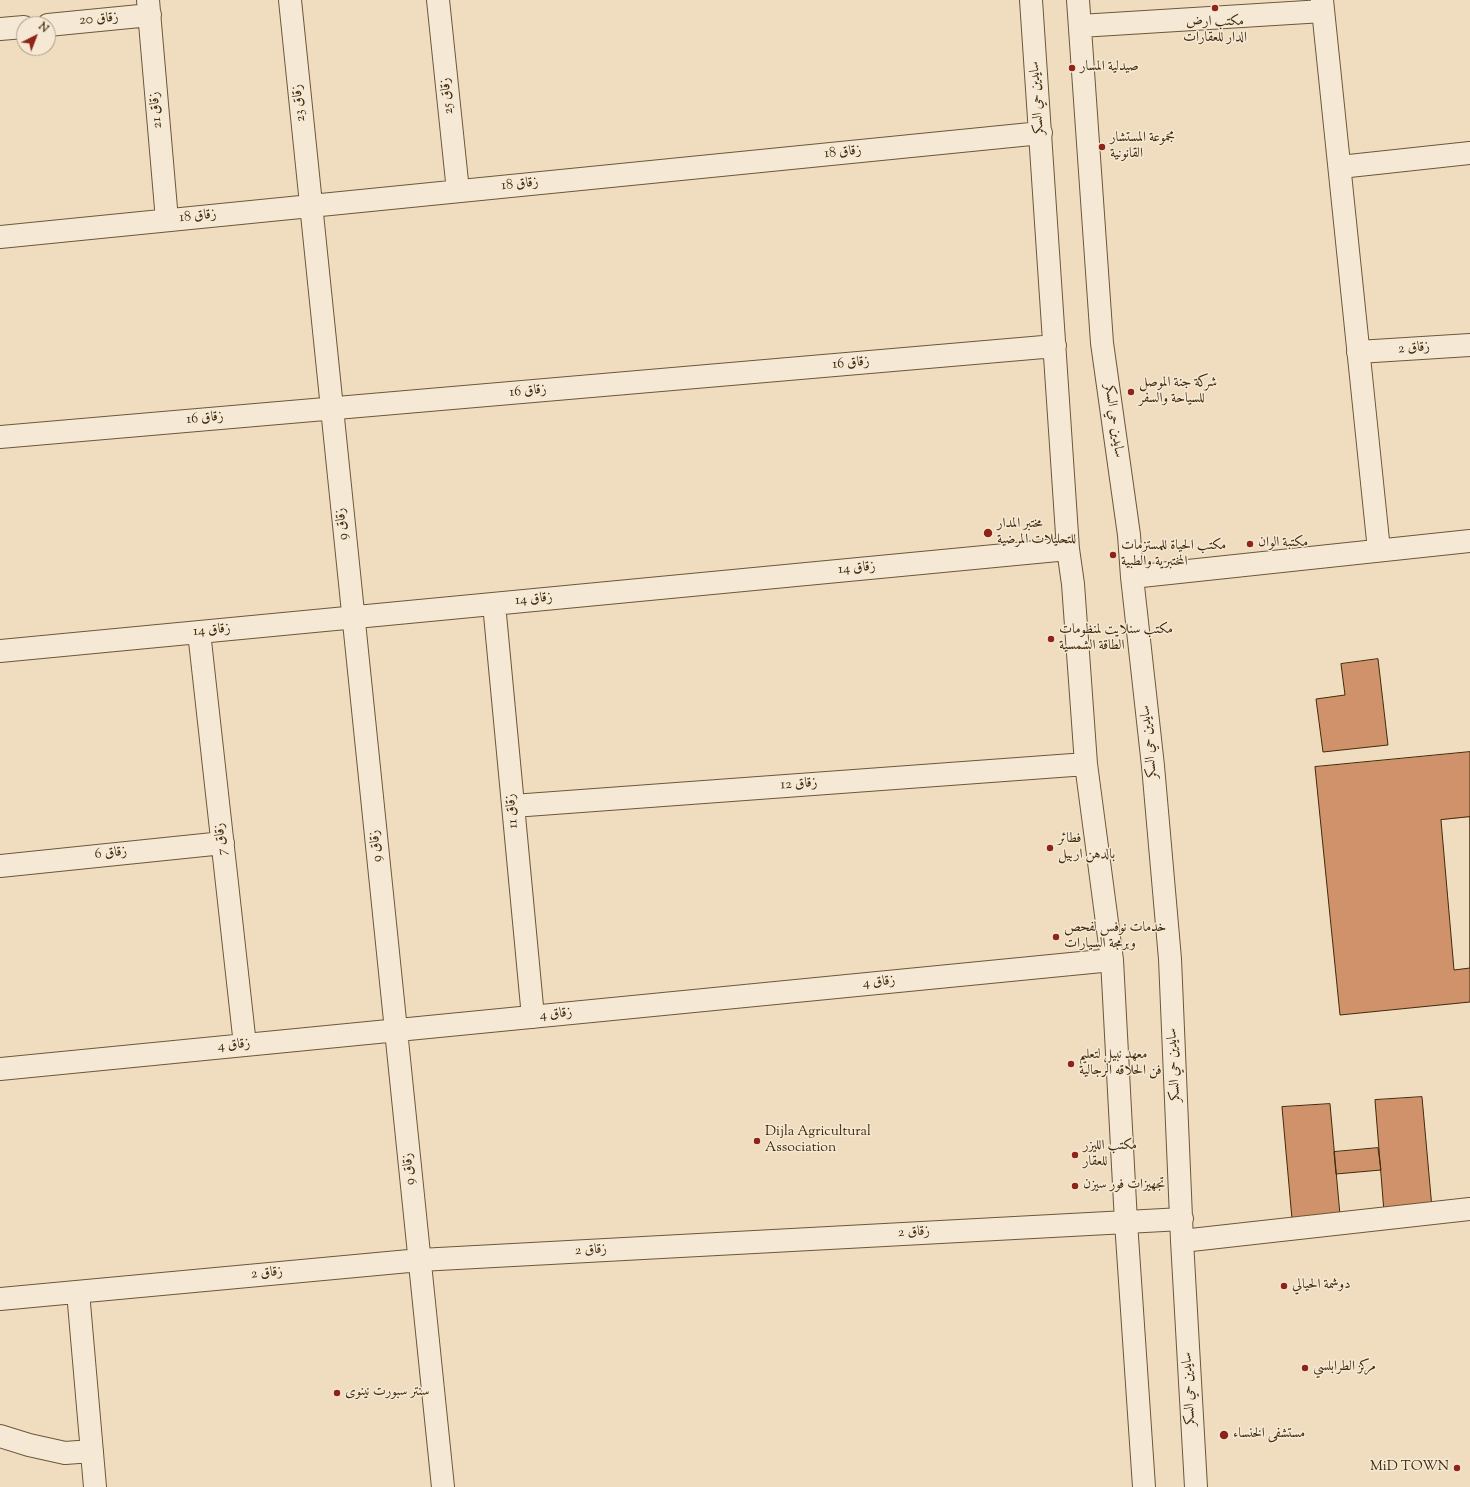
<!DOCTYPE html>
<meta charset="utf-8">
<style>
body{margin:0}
#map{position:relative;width:1470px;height:1487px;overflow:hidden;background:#f0ddbf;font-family:"Sorts Mill Goudy",serif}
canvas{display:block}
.north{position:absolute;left:16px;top:16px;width:40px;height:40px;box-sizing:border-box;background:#f5e9d5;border:1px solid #ad9d84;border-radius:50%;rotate:42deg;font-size:11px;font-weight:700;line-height:16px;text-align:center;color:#402a0b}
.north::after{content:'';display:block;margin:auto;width:14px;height:18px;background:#8f2418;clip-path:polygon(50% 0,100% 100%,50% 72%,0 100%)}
</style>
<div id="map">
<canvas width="1470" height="1487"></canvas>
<div class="north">N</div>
</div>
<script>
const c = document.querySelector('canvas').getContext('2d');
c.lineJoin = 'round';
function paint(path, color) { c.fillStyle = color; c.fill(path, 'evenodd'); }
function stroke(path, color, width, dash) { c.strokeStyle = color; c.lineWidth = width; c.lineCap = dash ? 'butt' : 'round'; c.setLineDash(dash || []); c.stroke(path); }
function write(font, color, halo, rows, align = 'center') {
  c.font = font + ' "Sorts Mill Goudy",Amiri,serif'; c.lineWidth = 3; c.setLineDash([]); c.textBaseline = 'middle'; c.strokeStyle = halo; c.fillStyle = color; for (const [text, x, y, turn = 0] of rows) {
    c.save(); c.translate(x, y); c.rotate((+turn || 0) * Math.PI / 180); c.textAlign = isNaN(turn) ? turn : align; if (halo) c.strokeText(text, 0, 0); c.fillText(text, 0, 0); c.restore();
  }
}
const building = new Path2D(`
 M1378 659 1388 745 1323 752 1316 699 1345 695 1341 664Z
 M1470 752V1002L1340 1015 1315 767Z
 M1470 817V968L1454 970 1441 820Z
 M1422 1097 1432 1208 1384 1212 1375 1100Z
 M1330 1104 1340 1215 1292 1219 1282 1107Z
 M1378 1148 1381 1170 1336 1174 1334 1152Z`);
paint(building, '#d0926a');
stroke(building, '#402a0b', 1);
const minor = new Path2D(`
 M148 0 167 220
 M290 0 443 1487
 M438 0 458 191
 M1031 0 1068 549 1073 584 1086 764 1112 960 1126 1222 1144 1487
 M1078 0 1102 343 1129 535 1132 577 1153 766 1170 959 1182 1241 1196 1487
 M1322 0 1379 550
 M48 25 150 15
 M1080 26 1323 11
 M0 29 24 27
 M1340 167 1470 153
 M0 237 1041 133
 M1358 352 1470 345
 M0 437 1055 346
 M1132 577 1470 541
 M494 604 533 1017
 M199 632 245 1045
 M0 651 1068 549
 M513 806 1086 764
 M0 866 223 843
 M0 1069 1112 960
 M1182 1241 1470 1209
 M78 1292 95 1487
 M0 1299 420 1260 1182 1219
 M0 1436 29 1445 65 1453 92 1451`);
stroke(minor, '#6c5738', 24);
stroke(minor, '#f5e9d5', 22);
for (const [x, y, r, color] of [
 [1215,8,4,"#8f2418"],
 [1072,68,4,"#8f2418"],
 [1102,147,4,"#8f2418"],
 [1131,392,4,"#8f2418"],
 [988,533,5,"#8f2418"],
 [1250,544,4,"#8f2418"],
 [1113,555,4,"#8f2418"],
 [1051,639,4,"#8f2418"],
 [1050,848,4,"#8f2418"],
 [1056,937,4,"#8f2418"],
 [1071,1064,4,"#8f2418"],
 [757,1141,4,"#8f2418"],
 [1075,1155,4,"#8f2418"],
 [1075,1186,4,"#8f2418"],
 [1284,1286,4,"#8f2418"],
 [1305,1368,4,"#8f2418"],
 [337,1393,4,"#8f2418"],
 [1224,1435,5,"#8f2418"],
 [1457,1468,4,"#8f2418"]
]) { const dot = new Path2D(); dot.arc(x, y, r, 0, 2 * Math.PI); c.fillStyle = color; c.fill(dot); stroke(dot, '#f5e9d5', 1.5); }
write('14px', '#402a0b', '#f5e9d5', [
 ["زقاق 20",99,20,-5],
 ["زقاق 25",448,96,-96],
 ["سايدين حي السكر",1038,98,-94],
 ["زقاق 23",300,103,-96],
 ["زقاق 21",157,110,-95],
 ["زقاق 18",843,153,-6],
 ["زقاق 18",520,185,-6],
 ["زقاق 18",198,217,-6],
 ["زقاق 2",1414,349,-4],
 ["زقاق 16",851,364,-5],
 ["زقاق 16",528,392,-5],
 ["زقاق 16",205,419,-5],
 ["سايدين حي السكر",1113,421,82],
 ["زقاق 9",343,524,-96],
 ["زقاق 14",857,569,-5],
 ["زقاق 14",534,600,-5],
 ["زقاق 14",212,631,-5],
 ["سايدين حي السكر",1150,742,-96],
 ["زقاق 12",799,785,-4],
 ["زقاق 11",513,811,-95],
 ["زقاق 7",222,839,-96],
 ["زقاق 9",377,846,-96],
 ["زقاق 6",111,854,-6],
 ["زقاق 4",879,983,-6],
 ["زقاق 4",556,1015,-6],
 ["زقاق 4",234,1046,-6],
 ["سايدين حي السكر",1175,1065,-93],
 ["زقاق 9",410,1169,-96],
 ["زقاق 2",914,1233,-3],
 ["زقاق 2",591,1251,-3],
 ["زقاق 2",267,1274,-5],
 ["سايدين حي السكر",1190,1389,-93]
]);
write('14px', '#402a0b', '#f5e9d5', [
 ["مكتب ارض",1215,23,"center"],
 ["الدار للعقارات",1215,39,"center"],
 ["صيدلية المسار",1080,68],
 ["مجموعة المستشار",1110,139],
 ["القانونية",1110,155],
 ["شركة جنة الموصل",1139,384],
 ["للسياحة والسفر",1139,400],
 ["مختبر المدار",997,525],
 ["للتحليلات المرضية",997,541],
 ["مكتبة الوان",1258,544],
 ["مكتب الحياة للمستزمات",1121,547],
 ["المختبرية والطبية",1121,563],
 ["مكتب سنلايت لمنظومات",1059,631],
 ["الطاقة الشمسية",1059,647],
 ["فطائر",1058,840],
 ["بالدهن اربيل",1058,856],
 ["خدمات نوفس لفحص",1064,929],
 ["وبرمجة السيارات",1064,945],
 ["معهد نبيل لتعليم",1079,1056],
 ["فن الحلاقه الرجالية",1079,1072],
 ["Dijla Agricultural",765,1133],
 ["Association",765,1149],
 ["مكتب الليزر",1083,1147],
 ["للعقار",1083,1163],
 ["تجهيزات فور سيزن",1083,1186],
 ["دوشمة الحيالي",1292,1286],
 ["مركز الطرابلسي",1313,1368],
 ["سنتر سبورت نينوى",345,1393],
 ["مستشفى الخنساء",1233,1435],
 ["MiD TOWN",1449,1468,"right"]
], 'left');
</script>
